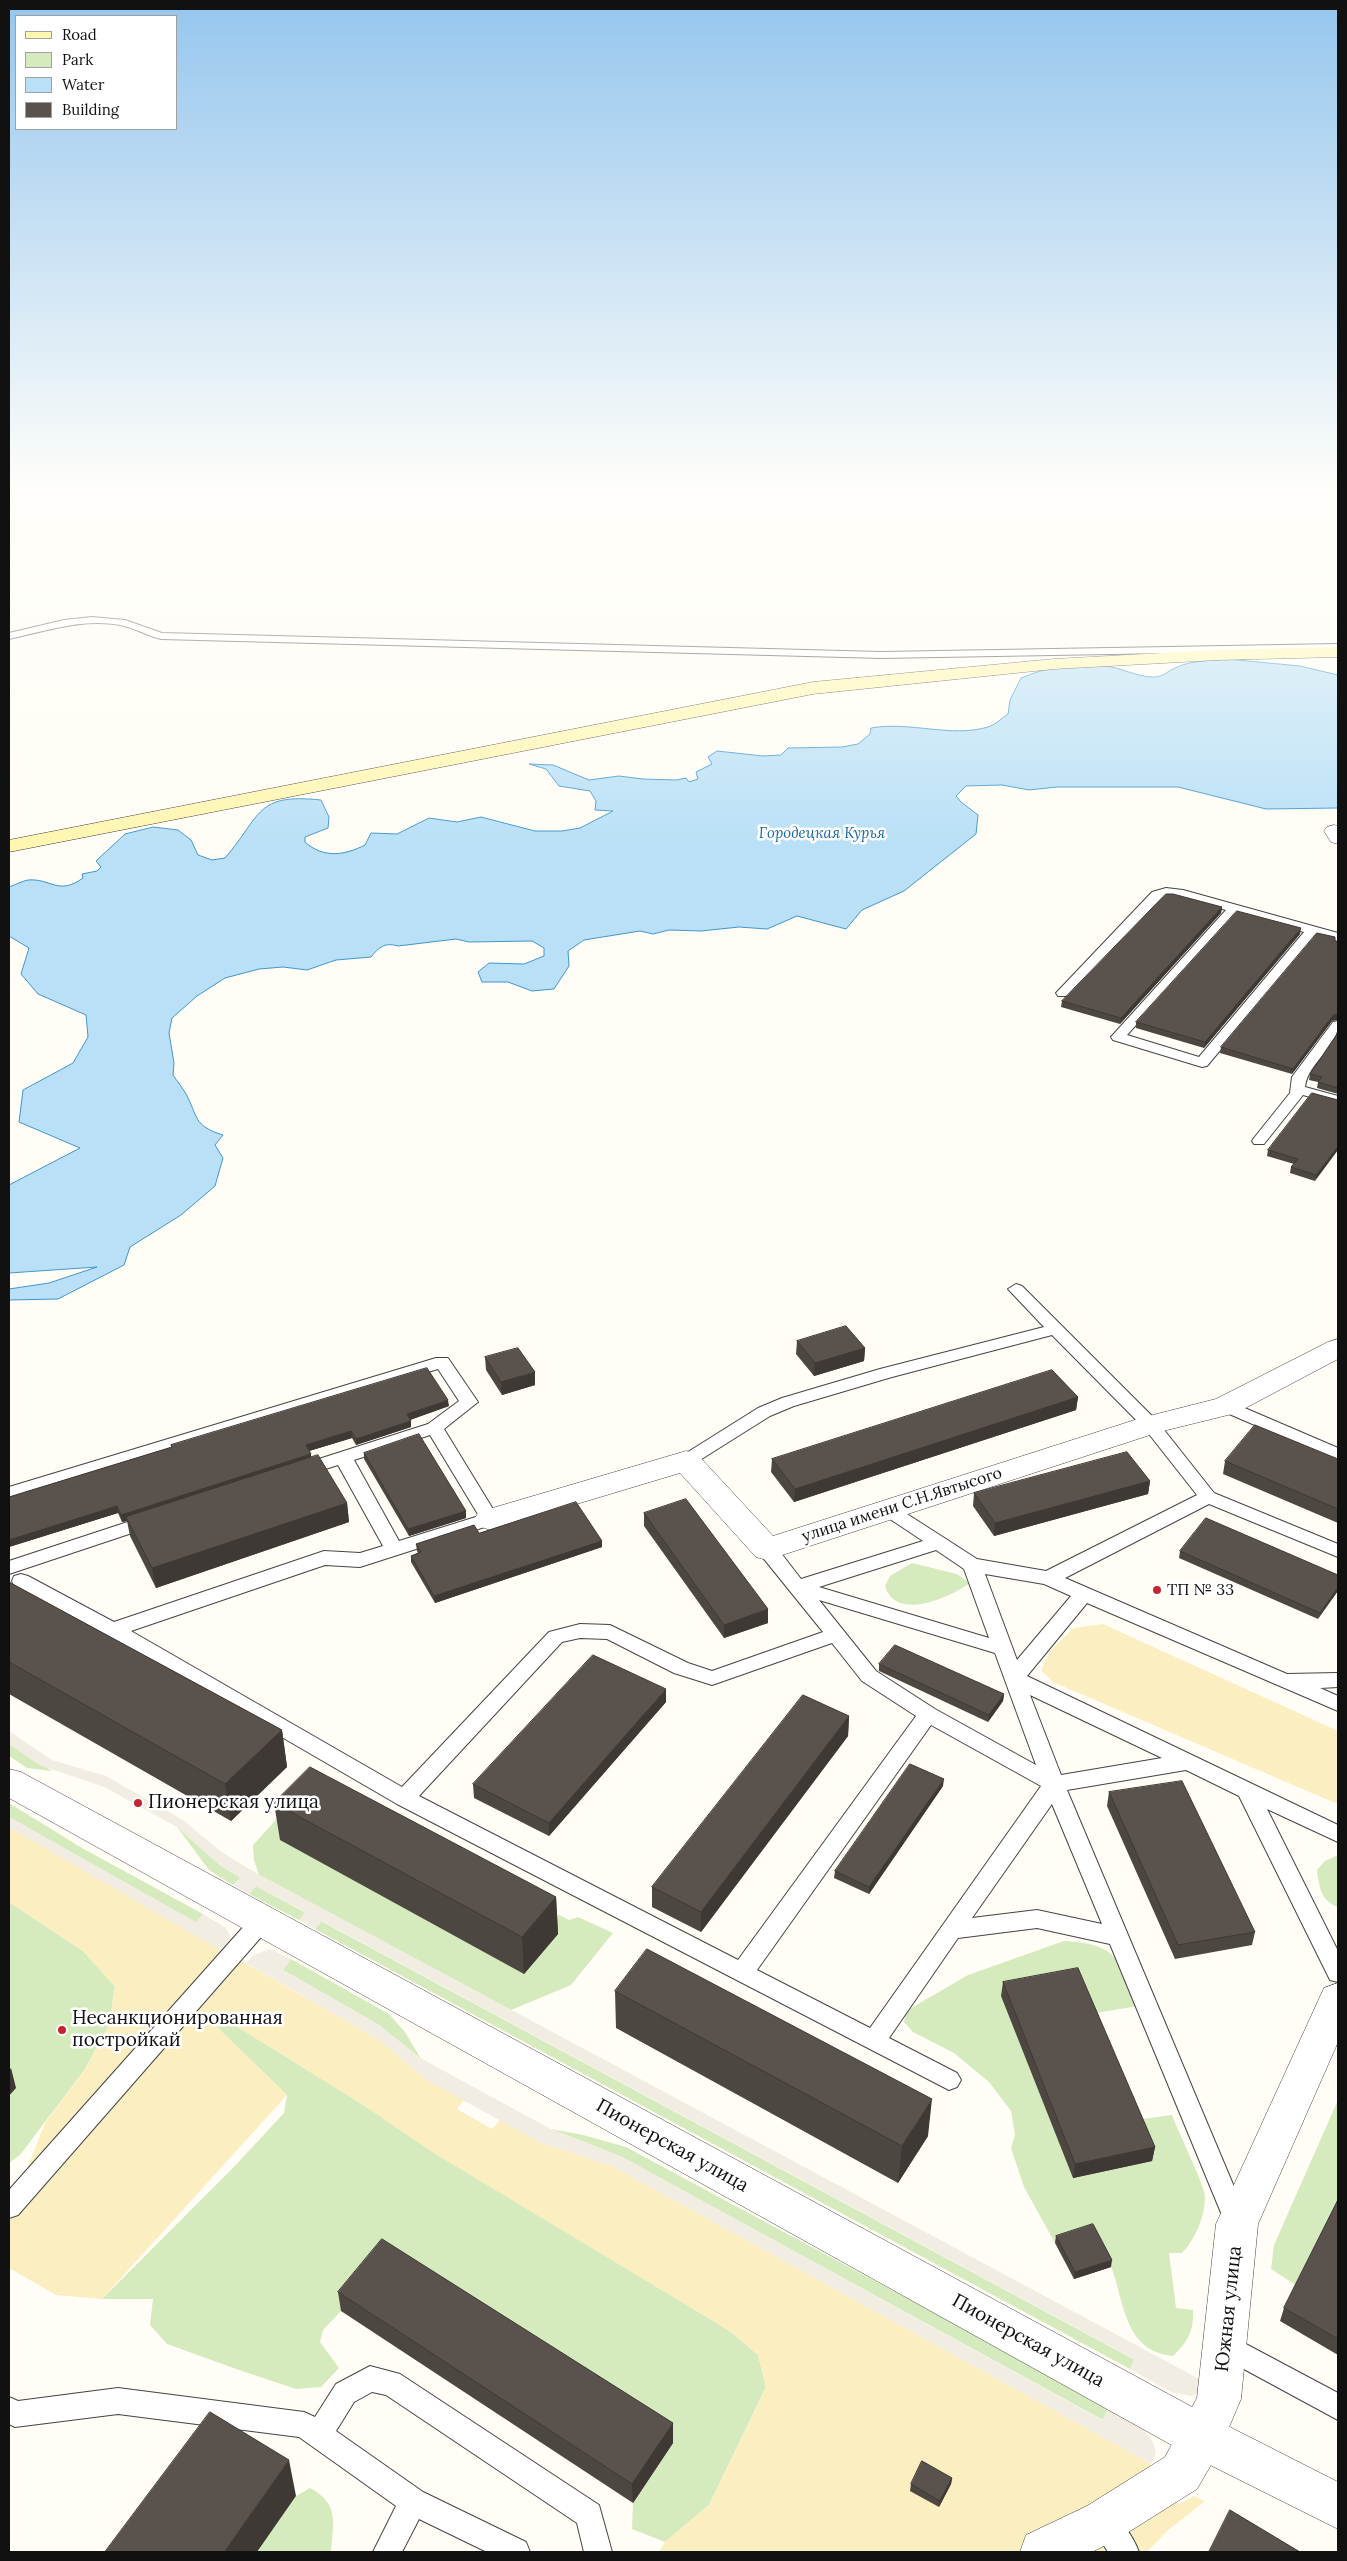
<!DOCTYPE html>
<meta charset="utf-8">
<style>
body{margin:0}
#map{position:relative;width:1347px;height:2561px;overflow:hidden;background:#fffdf5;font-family:Lora,serif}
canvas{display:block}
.frame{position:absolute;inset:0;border:10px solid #111;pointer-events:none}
.legend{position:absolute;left:15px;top:15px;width:162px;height:115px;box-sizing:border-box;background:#fff;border:1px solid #a0a0a0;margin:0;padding:6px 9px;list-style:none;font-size:15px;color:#111}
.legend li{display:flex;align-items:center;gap:10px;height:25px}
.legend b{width:25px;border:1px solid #a0a0a0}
</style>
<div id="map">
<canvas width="1347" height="2561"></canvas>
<div class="frame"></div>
<ul class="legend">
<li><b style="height:6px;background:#fff6b0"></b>Road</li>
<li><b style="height:14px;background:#d5ebbd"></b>Park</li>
<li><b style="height:14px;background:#b9e0f7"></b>Water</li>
<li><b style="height:14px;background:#5a524d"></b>Building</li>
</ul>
</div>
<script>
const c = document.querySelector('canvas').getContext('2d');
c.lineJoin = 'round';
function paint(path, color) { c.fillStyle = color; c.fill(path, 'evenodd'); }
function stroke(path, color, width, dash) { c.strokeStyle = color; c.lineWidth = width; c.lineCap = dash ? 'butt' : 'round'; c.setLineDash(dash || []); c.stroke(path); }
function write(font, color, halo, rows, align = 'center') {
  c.font = font + ' Lora,serif'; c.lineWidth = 5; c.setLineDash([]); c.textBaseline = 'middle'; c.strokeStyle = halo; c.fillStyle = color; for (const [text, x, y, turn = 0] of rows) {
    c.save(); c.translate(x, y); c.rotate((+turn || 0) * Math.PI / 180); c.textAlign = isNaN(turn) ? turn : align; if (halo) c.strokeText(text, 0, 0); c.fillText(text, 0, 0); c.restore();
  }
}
paint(new Path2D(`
 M912 1563 957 1574 970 1583C949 1598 895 1622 885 1586L890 1576Z
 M9 1743 52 1771 27 1768 9 1756Z
 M9 1803 82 1848 203 1914 196 1923 9 1817Z
 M284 1811 536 1903 569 1920 578 1917 613 1933 571 1985 511 2010 259 1875 254 1860 253 1845Z
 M177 1827 221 1866 241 1878 233 1885 209 1870Z
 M1338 1855V1907C1321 1901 1319 1887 1317 1870L1325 1861Z
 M256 1886 306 1913 299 1920 249 1894Z
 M9 1902 83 1951 115 1986 109 2025 85 2069 20 2155 9 2163V2097L12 2093 9 2091Z
 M321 1921 1135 2360 1130 2369 315 1929Z
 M1064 1941C1119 1944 1119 1960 1138 2006L1090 2014 1135 2120 1172 2115C1177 2129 1206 2188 1205 2197 1205 2216 1195 2240 1182 2253H1169L1176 2308 1193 2310C1194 2330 1188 2342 1173 2356 1125 2351 1125 2306 1112 2269 1107 2256 1098 2243 1092 2231L1055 2243 1024 2187 1011 2148 1015 2135 1011 2111 989 2082 954 2053 913 2032 904 2022 906 2011 968 1975Z
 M291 1959 389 2014 405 2032 421 2059 379 2025 283 1970Z
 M205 2016H220L731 2332 758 2355 766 2387 709 2505 665 2542 632 2529 633 2503 673 2443 341 2311 323 2330 320 2342 339 2368 321 2387 296 2389 239 2370 167 2344 150 2325 153 2299H102L232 2169 284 2113 287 2095Z
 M1338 2100V2205L1297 2286 1271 2269 1274 2245Z
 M551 2129 583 2135 626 2147 1109 2407 1103 2420 620 2156Z
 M310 2488C340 2504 333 2523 331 2552H257L296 2496Z`), '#d5ebbd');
paint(new Path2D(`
 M1103 1624 1338 1731V1802L1335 1803 1053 1682 1041 1670 1051 1650 1074 1628Z
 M9 1827 379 2040 428 2081 464 2100 457 2109 492 2129 500 2120 541 2143 612 2166 1151 2464 1146 2485 1179 2504 1194 2496 1205 2501 1167 2531 1147 2552H659L665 2542 709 2505 766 2387 758 2355 731 2332 432 2152 366 2107 220 2016H206L287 2095 102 2299 56 2295 9 2268V2216L45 2123 85 2069 109 2025 115 1987 83 1951 9 1902Z`), '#fbeec1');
paint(new Path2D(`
 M9 1731 52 1760 106 1776 183 1820 223 1853 249 1869 1203 2381 1198 2393 1191 2396 1171 2392 1130 2369 1134 2359 322 1921 315 1929 306 1924 299 1920 305 1912 256 1886 249 1894 233 1885 240 1878 221 1866 177 1827 104 1787 39 1765 9 1744Z
 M9 1817 196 1922 203 1914 226 1928 233 1941 225 1953 9 1827Z
 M270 1949 291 1959 283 1970 379 2025 422 2059 551 2129 620 2156 1102 2420 1109 2407 1140 2425 1153 2442 1156 2452 1154 2458 1151 2464 612 2166 541 2143 428 2081 379 2040 246 1963 254 1955Z`), '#f1ede2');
const water = new Path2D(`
 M1227 659 1300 666 1338 675V808L1266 809 1178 787H1057L1029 790 1002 785 966 786 956 796 961 802 978 815 976 834 904 891 862 910 846 929 797 916 767 929 739 927 701 931 669 930 653 934 640 931 584 940 568 951 569 966 554 989 532 991 508 982H482L478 972 489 963 524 964 544 956V948L532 941 469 942 456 939 398 946C385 942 379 947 371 957L336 960 307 970 283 967 259 969 225 978 197 996 172 1018 169 1033 174 1063 173 1075C177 1081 182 1087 186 1094 198 1116 193 1126 223 1135L215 1145 223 1158 215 1186 181 1215 130 1247 124 1265 58 1299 9 1300V1289L49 1283 97 1267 9 1273V1185L80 1148 19 1122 23 1090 73 1063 88 1037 86 1015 38 994 21 974 29 948 9 936V887C15 885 22 881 28 880 51 878 58 896 83 878L82 874 97 871 101 867 96 861 125 834 153 827 178 830 191 840 198 855 212 860 225 858C262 815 255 793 321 800L329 817 328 828 305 837V842C324 859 345 855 365 845L371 833 397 834 429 818 457 822 481 817 535 831H562L580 828 613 811 595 810 596 801 590 791 559 786 546 769 529 764 553 765 589 780 619 776 643 779 676 780 686 778 689 782 698 779 696 772 712 764 708 757 717 751 763 756 781 755 788 748 842 747 858 744 870 734 871 728C910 721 951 738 988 727 995 725 1002 718 1008 714L1010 700 1021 678C1048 667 1077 661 1106 666 1121 668 1136 676 1151 677 1162 678 1166 672 1175 668 1191 660 1210 661 1227 659Z`);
paint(water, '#b9e0f7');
stroke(water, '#3f96cf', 1);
const service = new Path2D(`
 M92 617 125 620 162 633 882 652 1338 644V650L882 658 161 639C148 636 137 629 124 626 86 617 46 631 9 639V633L64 620Z
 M1166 888 1183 890 1338 933V941L1316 935 1207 1066 1202 1067 1113 1040 1111 1037 1226 910 1177 897 1162 898 1068 996H1058L1056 993 1152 892ZM1237 913 1304 932 1199 1057 1127 1035Z
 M1338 1021C1340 1048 1308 1061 1305 1087L1338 1096V1105L1303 1095 1264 1144H1254L1252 1141 1254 1138 1290 1093 1292 1077 1333 1022Z
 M1016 1284 1022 1286 1157 1421 1214 1493 1338 1544V1557L1209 1504 1065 1578 1287 1674 1338 1673V1687L1320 1688 1338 1696V1711L1087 1603 1027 1676 1338 1825V1842L1267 1809 1338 1951V1982L1330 1980 1239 1796 1186 1770 1067 1790 1248 2220 1245 2228 1236 2231 1227 2228 1224 2220 1110 1944 1037 1928 958 1938 889 2038 957 2073 961 2080 957 2087 949 2090 397 1804 106 1635 14 1586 12 1581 14 1576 21 1574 28 1576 114 1622 324 1551 360 1553 383 1546 338 1465 303 1476 297 1474 294 1470 297 1466 428 1424 459 1401 438 1369 9 1499V1487L436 1358H448L478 1402 444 1429 499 1519 497 1523 360 1567 325 1565 131 1631 402 1787 549 1632 580 1624 610 1625 688 1663 712 1671 823 1632 760 1554 758 1549 760 1544 767 1543 774 1544 801 1579 923 1541 881 1513 878 1509 881 1505 887 1503 893 1505 977 1559 1046 1571 1197 1495 1145 1429 1052 1335 892 1377 794 1406 770 1416 692 1465H680L677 1461 680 1457 758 1408 782 1398 880 1369 1044 1327 1008 1289ZM430 1435 479 1516 399 1541 354 1460ZM936 1550 964 1569 989 1638 819 1587ZM985 1574 1044 1584 1071 1596 1017 1660ZM819 1600 995 1653 1036 1765 935 1709 876 1671ZM580 1638 607 1639 674 1673 712 1685 832 1643 862 1681 916 1716 738 1960 419 1796 562 1642ZM1030 1695 1162 1758 1061 1775ZM931 1725 1041 1786 870 2028 757 1970ZM1052 1804 1102 1924 1037 1910 972 1918Z
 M1226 1400 1338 1448V1461L1220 1410 1217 1406 1220 1402Z
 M149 1515 156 1517 158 1521 156 1525 9 1574V1561Z
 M261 1913 269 1916 272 1922 269 1928 18 2215 9 2218V2190L253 1916Z
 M1227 2334 1338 2393V2420L1218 2355 1214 2346 1218 2337Z
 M370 2366 400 2374 599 2505 612 2552H584L577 2523 386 2395 372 2392 354 2402 336 2431 423 2492 526 2542 530 2552H487L419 2519 402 2552H373L396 2506 299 2437 118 2414 15 2427 9 2424V2397L18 2401 118 2388 304 2412 315 2417 336 2384Z
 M1103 2508C1119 2515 1133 2536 1139 2552H1108L1089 2522 1093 2512Z`);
const minor = new Path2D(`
 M1334 825 1338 826V844L1331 842 1324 831 1327 827Z
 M1338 1339V1359L1236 1413 1159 1432 767 1560 756 1557 680 1473 490 1530 479 1526 474 1519 479 1512 686 1451 697 1454 773 1536 1141 1418 1216 1399 1328 1342Z
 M1338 1983V2042L1258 2224 1241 2399 1218 2453 1197 2489 1119 2538 1092 2552H1020L1026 2535 1087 2506 1165 2457 1197 2398 1216 2224 1324 1988Z`);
const tertiary = new Path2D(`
 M9 1769 21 1772 1218 2421 1338 2482V2529L1186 2453 9 1798Z`);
const secondary = new Path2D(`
 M1338 647V657L1218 660 1054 669 813 694 9 852V840L813 682 1054 659 1218 650Z`);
stroke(service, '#444', 2);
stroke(minor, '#444', 1);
stroke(tertiary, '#444', 1);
stroke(secondary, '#333', 1);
paint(service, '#fff');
paint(minor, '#fff');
paint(tertiary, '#fff');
paint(secondary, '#fff6b0');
paint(new Path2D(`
 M1222 907 1221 913 1120 1024 1061 1007 1062 1001Z
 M1300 934 1204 1048 1136 1028V1022Z
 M1332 1021 1292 1074 1220 1053 1221 1047Z
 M1338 1030V1094L1317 1088 1318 1082 1309 1080 1310 1074 1337 1034Z
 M1338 1100 1315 1181 1290 1173 1291 1167 1294 1164 1267 1156 1268 1150Z
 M797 1341 865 1348 864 1361 814 1376 796 1354Z
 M485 1357 535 1385 502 1395 486 1370Z
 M1078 1397 1076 1410 794 1502 771 1472 772 1459Z
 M449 1406 410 1420 411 1427 356 1445 352 1438 309 1451 311 1454V1457L347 1503 349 1522 156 1588 130 1536 127 1521 122 1522 118 1513 9 1547V1497L172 1447 171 1445Z
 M364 1453 466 1511V1518L409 1536 364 1459Z
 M1338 1459V1523L1223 1474 1225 1461Z
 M1150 1481 1148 1494 994 1536 973 1506 974 1493Z
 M644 1513 768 1623 724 1638 644 1526Z
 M602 1541V1547L435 1603 411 1562V1556L418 1553 417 1551 416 1544Z
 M1180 1551 1338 1575 1318 1619 1179 1558Z
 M9 1582 282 1730 287 1767 231 1821 9 1694Z
 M879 1664 1004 1694 1003 1701 988 1722 879 1671Z
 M666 1702 549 1836 474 1798 473 1784Z
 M849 1716 848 1736 701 1932 652 1907V1887Z
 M943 1786 869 1894 834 1878 835 1871Z
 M1109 1792 1255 1932 1252 1945 1175 1959 1107 1806Z
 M274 1803 556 1897 558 1934 524 1974 280 1840Z
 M1003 1982 1155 2147 1152 2161 1073 2178 1001 1996Z
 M615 1991 928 2136 898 2183 616 2028Z
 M1338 2200V2355L1280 2321 1284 2308Z
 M1056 2236 1111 2267 1074 2279 1055 2243Z
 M338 2292 673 2443 633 2503 341 2311Z
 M952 2478 951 2484 939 2507 910 2491 911 2484Z`), '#4d4742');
paint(new Path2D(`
 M1222 907 1221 913 1120 1024 1121 1018Z
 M1301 928 1300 934 1204 1048 1205 1042Z
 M1338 1014V1020L1332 1021 1292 1074 1293 1069 1333 1015Z
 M1338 1146V1150L1315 1181 1316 1175Z
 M865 1348 864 1361 814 1376 815 1363Z
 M535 1372V1385L502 1395 501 1382Z
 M1078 1397 1076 1410 794 1502 795 1489Z
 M448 1400 449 1406 407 1421V1414Z
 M411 1421V1427L356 1445V1439Z
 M351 1431 352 1438 306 1452V1445Z
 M311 1454V1460L126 1517 127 1521 122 1522 121 1515Z
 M1150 1481 1148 1494 994 1536 995 1523Z
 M347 1503 349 1522 156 1588 152 1568Z
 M117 1506 118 1513 9 1547V1540Z
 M466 1511V1518L409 1536 408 1529Z
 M602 1541V1547L435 1603 434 1596Z
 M1338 1587V1591L1318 1619 1320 1613Z
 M768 1609V1623L724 1638V1625Z
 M666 1689V1702L549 1836V1823Z
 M1004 1694 1003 1701 988 1722 989 1715Z
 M849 1716 848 1736 701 1932V1912Z
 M282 1730 287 1767 231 1821 225 1784Z
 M944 1779 943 1786 869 1894V1887Z
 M556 1897 558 1934 524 1974 522 1937Z
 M11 2068 16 2088 9 2096V2071Z
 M932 2099 928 2136 898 2183 902 2146Z
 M1155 2147 1152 2161 1073 2178 1075 2164Z
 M1112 2260 1111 2267 1074 2279 1075 2272Z
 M673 2423V2443L633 2503 632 2484Z
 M289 2460 296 2496 257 2552H224Z
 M952 2478 951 2484 939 2507 940 2501Z`), '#3f3936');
const building = new Path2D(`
 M1166 894H1173L1222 907 1121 1018 1062 1001Z
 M1237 911 1301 928 1205 1042 1136 1022Z
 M1317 933 1335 937V941L1338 942V1014L1333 1015 1293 1069 1221 1047Z
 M1338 1030V1088L1318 1082 1322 1077 1310 1074 1337 1034Z
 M1312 1093 1338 1100V1146L1316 1175 1291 1167 1298 1159 1268 1150Z
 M846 1326 865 1348 815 1363 797 1341Z
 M518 1348 535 1372 501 1382 485 1357Z
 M427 1368 448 1400 407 1414 411 1421 356 1439 351 1431 306 1445 311 1454 121 1515 117 1506 9 1540V1497L172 1447 171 1445Z
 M1052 1370 1078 1397 795 1489 772 1459Z
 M1255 1425 1338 1459V1509L1225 1461Z
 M419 1434 466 1511 408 1529 364 1453Z
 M1127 1452 1150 1481 995 1523 974 1493Z
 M318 1455 347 1503 152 1568 126 1517Z
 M686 1499 768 1609 724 1625 644 1513Z
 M576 1502 602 1541 434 1596 411 1556 421 1552 416 1544 474 1525 479 1533Z
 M1206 1518 1338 1575V1587L1320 1613 1180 1551Z
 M9 1582 282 1730 225 1784 9 1662Z
 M895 1645 1004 1694 989 1715 879 1664Z
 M593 1655 666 1689 549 1823 473 1784Z
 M803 1695 849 1716 701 1912 652 1887Z
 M910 1764 944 1779 869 1887 835 1871Z
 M310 1767 556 1897 522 1937 274 1803Z
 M1182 1781 1255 1932 1178 1945 1109 1792Z
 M647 1949 932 2099 902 2146 615 1991Z
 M1078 1968 1155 2147 1075 2164 1003 1982Z
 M1338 2200V2339L1284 2308Z
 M1093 2224 1112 2260 1075 2272 1056 2236Z
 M382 2239 673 2423 632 2484 338 2292Z
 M210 2412 289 2460 224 2552H105Z
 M922 2461 952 2478 940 2501 911 2484Z
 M1230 2510 1300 2552H1209Z`);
paint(building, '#5a524d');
stroke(building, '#3f3936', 1);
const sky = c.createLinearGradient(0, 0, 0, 848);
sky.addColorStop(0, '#95c6ee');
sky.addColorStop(0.58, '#fffefa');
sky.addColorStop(1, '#fffefa00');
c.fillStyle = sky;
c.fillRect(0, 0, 1347, 848);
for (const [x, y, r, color] of [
 [1157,1590,5,"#c4262e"],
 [138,1803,5,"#c4262e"],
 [62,2030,5,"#c4262e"]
]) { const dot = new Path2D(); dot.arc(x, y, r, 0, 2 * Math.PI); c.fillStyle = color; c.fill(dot); stroke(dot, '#fff', 2); }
write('italic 15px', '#1768a6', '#fff', [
 ["Городецкая Курья",822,834]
]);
write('16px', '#111', '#fff', [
 ["улица имени С.Н.Явтысого",902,1505,-18]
]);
write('16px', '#111', '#fff', [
 ["ТП № 33",1167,1590]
], 'left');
write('19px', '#111', '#fff', [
 ["Пионерская улица",148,1803],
 ["Несанкционированная",72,2019],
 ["постройкай",72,2041]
], 'left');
write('19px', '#111', '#fff', [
 ["Пионерская улица",672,2146,29],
 ["Южная улица",1229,2309,-84],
 ["Пионерская улица",1028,2341,29]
]);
</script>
